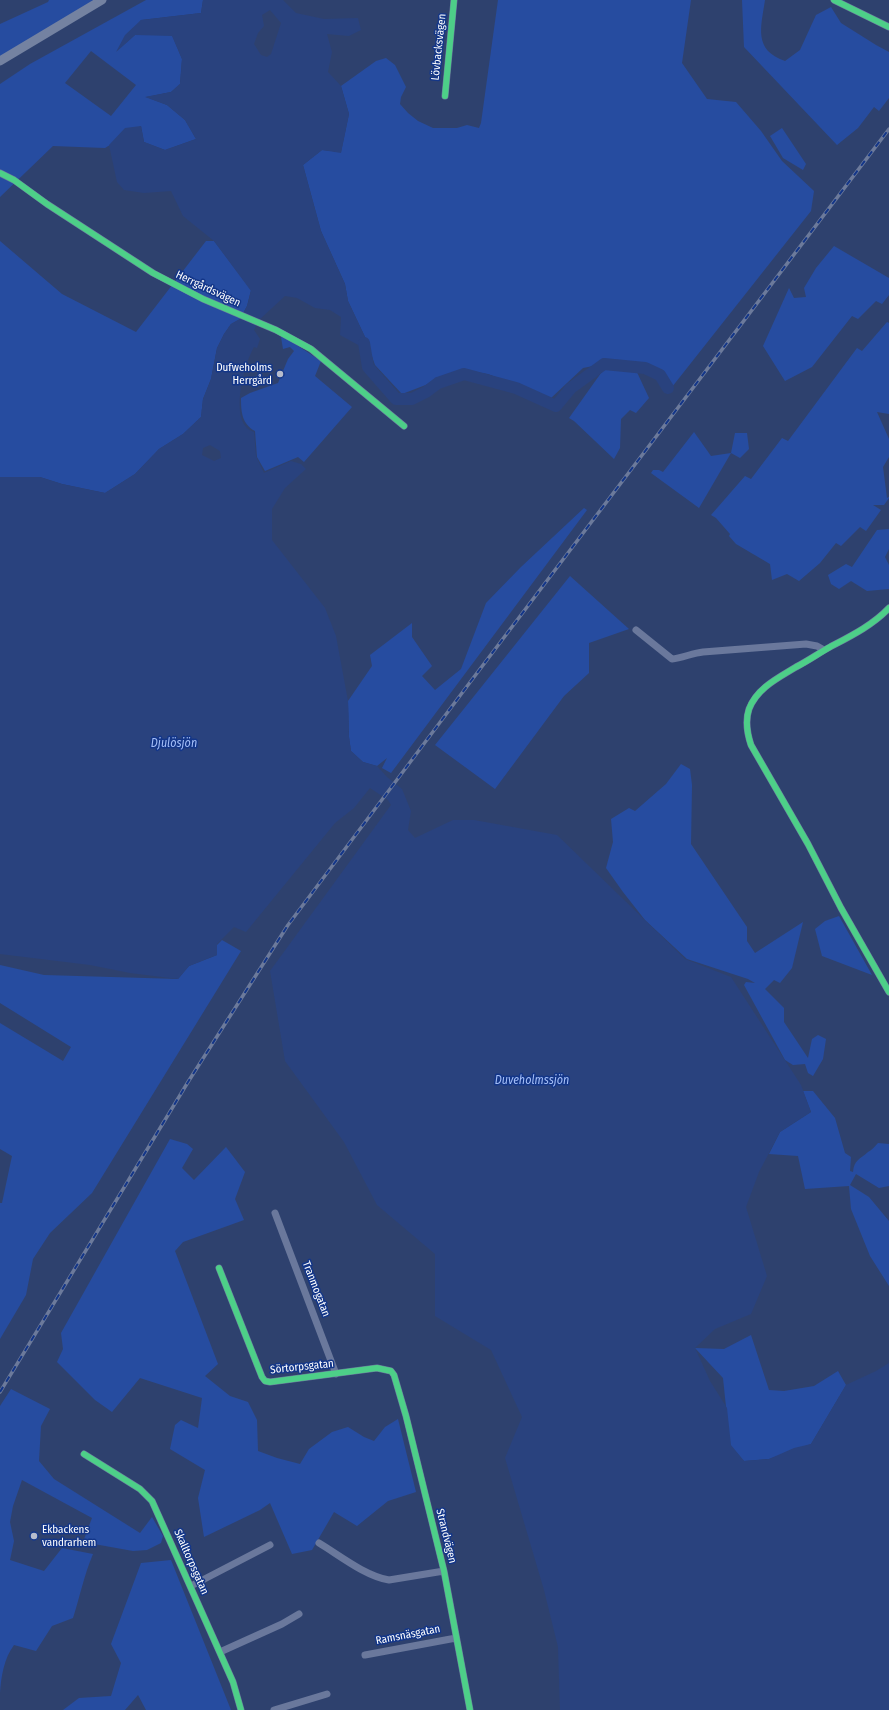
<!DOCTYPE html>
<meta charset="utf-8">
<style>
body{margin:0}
canvas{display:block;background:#2e416e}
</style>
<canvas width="889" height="1710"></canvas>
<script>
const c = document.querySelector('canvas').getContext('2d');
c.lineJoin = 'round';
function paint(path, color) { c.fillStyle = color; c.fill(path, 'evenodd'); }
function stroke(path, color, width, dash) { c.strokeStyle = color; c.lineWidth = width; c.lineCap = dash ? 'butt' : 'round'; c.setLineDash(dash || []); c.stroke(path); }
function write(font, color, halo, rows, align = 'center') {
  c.font = font + ' "Fira Sans Condensed",sans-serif'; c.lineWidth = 3; c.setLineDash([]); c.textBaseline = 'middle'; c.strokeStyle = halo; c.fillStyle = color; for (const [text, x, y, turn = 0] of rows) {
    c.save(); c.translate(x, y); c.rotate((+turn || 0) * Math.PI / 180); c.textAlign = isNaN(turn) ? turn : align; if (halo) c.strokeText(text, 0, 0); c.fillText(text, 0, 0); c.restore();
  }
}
paint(new Path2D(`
 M49 0H96L0 58V24L48 2Z
 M146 0H203L201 13 141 20 117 51 135 35H172L182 59 180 84 171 92 146 97 167 105 185 120 196 139 165 150 144 142 141 126 105 148 53 146 0 197V84L30 64ZM91 51 136 85 111 116 65 83Z
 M498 0H691L682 63 707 99 736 102 761 131 782 161 814 191 811 211 672 387 655 370 637 365 608 363 583 368 551 398 488 374 465 370 402 394 375 365 366 339 348 301 345 284 321 231 303 165 322 150 341 152 349 114 341 86 376 61 386 58 395 65 406 87 401 97 400 104 408 113 418 121 433 128H457L467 125 479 128 481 123Z
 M742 0H765C761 27 753 50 785 61L800 50 816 15 831 7 841 23 876 45 889 52V98L879 111 874 107 858 128 837 145 744 47Z
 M782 128 806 164 803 170 783 158 770 136Z
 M0 241 62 294 136 332 206 241H214L251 290 247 306 240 319 231 324 224 334 217 348 211 379 203 399 201 417 183 434 159 449 135 474 105 493 62 484 40 477H0Z
 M834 246 889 278V295L882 304 876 301 858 319 852 316 812 367 785 381 763 346 789 288 794 298 806 297 804 288 816 268Z
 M887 322 889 323V414L877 412 889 439V457L883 467 887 498 889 497V498L884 505H873L881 510 866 531 860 527 841 546 836 543 820 563 799 581 787 574 772 580 770 564 736 544 729 536 730 534 716 518 711 515 745 476 751 479 782 438 788 441 857 348 862 351Z
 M281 337 286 338 321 361 315 376 352 407 304 462 298 457 265 471 257 457 255 431C242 424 241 412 241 398L250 393 278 383 288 359 294 351 290 347 283 349Z
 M606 366 635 368 649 398 636 413 630 410 621 419 620 448 614 459 574 421 569 418Z
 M694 432 711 456 731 453 735 433H747L749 449 740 458 731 453 699 508 651 473 653 470H659L663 472Z
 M584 508 587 510 391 773 382 768 387 758 377 766 363 762 351 751 349 737 348 701 372 666 370 655 412 623V637L432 666 422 676 435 690 461 669 486 603 521 567Z
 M889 529V549L885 557 889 565V589L867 591 851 581 839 589 831 584 828 575 846 564 852 567 877 530Z
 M570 576 629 629 589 643V673L564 696 495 789 435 745Z
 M681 764 690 769 692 785 691 844 747 927V941L755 953 803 922 792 968 780 983 774 980 765 989 784 1008V1022L808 1058 812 1039 818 1035 826 1039 823 1059 813 1076 808 1073 805 1064 793 1065 785 1060 744 985 746 982 755 983 748 979 687 959 645 920 623 892 606 868 613 842 611 819 629 808 635 811 666 784Z
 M839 916 872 975 822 956 815 929 825 921Z
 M222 940 241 951 92 1193 50 1233 33 1259 26 1295 0 1339V1203H2L12 1156 0 1149V1023L63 1061 71 1047 0 1003V965L44 975 178 979 189 966 217 955V945Z
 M803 1091H813L835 1118 845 1153 851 1157 850 1171 853 1172C854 1160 860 1159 868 1152 872 1150 875 1146 878 1143L889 1144V1186L879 1188 856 1174 850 1185 869 1197 889 1221V1286L870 1256 851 1209 849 1186 805 1189 798 1156 769 1154 780 1132 811 1112Z
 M170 1139 187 1144 193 1149 182 1168 194 1180 226 1147 245 1172 235 1199 244 1220 183 1242 175 1251 218 1364 205 1376 230 1396 248 1402 257 1420 258 1451 277 1458 300 1464 309 1449 332 1432 348 1427 364 1437 374 1441 385 1427 398 1419 416 1492 388 1501 357 1526 334 1512 312 1550 292 1554 270 1503 260 1510 204 1537 198 1498 205 1470 170 1449 175 1425 181 1420 198 1428 202 1398 140 1378 112 1412 95 1400 57 1362 63 1349 61 1333Z
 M751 1335 769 1390 784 1391 814 1386 838 1371 846 1385 811 1444 769 1459 744 1461 730 1445 723 1378 695 1348 724 1349Z
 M11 1389 50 1409 41 1426 39 1461 54 1479 140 1533 152 1517 163 1536 161 1543 147 1550 133 1551 83 1542 92 1518 22 1480 13 1506 10 1522 14 1541 10 1560 44 1571 62 1548 93 1554C84 1575 80 1596 73 1618L52 1626 36 1651 14 1645C4 1658 1 1677 0 1693V1406Z
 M171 1560 231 1710H146L138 1695 125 1710H63L79 1698 111 1696 121 1663 111 1644 141 1563Z`), '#264ca0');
paint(new Path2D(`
 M203 0H283L296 13 324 19 358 18 361 30 349 36 327 34 332 52 328 72 341 86 349 114 341 153 322 150 303 165 321 231 345 284 348 301 366 339 360 346 340 335 341 317 330 310 315 308 297 298 285 296 259 320 254 330 260 339 257 348 254 347C244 364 232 411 246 427 248 430 252 431 254 432L256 456 264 473 291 461 301 464 306 469 285 488 272 509V540L325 608 336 636 348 701 349 737 351 751 363 762 377 766 387 777 402 789 411 811 408 830 415 838 453 820H474L557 835 685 959 731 977 801 1085 811 1112 780 1132 759 1172 746 1207 767 1276 751 1314 715 1329 695 1348 710 1381 727 1408 731 1445 744 1461 769 1459 794 1448 811 1444 846 1385 876 1371 889 1363V1710H560L558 1647 544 1590 505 1458 522 1417 491 1350 435 1316V1254L377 1205 344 1142 285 1061 270 971 391 805 388 800 370 788 354 808 335 823 246 932 234 927 217 944V955L189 966 178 979 130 973 90 965 0 954V477H40L62 484 105 493 135 474 159 449 183 434 201 417 203 399 211 379 217 348 224 334 231 324 240 319 247 306 251 291 214 241 183 216 171 191 144 193 124 190 117 182 109 145 125 128 141 126 144 142 165 150 196 139 185 120 167 105 145 97 171 92 180 84 182 59 172 36 135 35 116 52 125 35 141 20 201 13ZM270 10 281 23 271 54 267 57 261 55 254 44 258 33 264 26 262 15ZM210 445 220 451 221 458 214 461 202 455 203 448Z`), '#29427e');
stroke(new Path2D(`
 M364 343 368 367 396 399H412L426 392 438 383 464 374 516 388 556 406 571 388 604 364 645 368 660 375 668 388`), '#29427e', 12);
stroke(new Path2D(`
 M834 0 889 27
 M445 96 454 0
 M0 173 14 180 47 204 153 273 203 299 276 330 311 349 404 426
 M889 608C873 625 851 636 830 647 819 653 808 661 796 667 778 678 757 688 749 709 745 721 747 733 751 745L808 844 841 908 889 992
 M636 630 672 659C682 658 693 653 703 652L806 644 817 646 824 650
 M275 1213 336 1374
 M219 1268 262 1377 265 1381 270 1382 377 1368 391 1371 394 1375 406 1416 444 1571 470 1710
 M84 1454 140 1489 152 1501 233 1682 241 1710
 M319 1543C339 1555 365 1576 389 1580L444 1571
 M191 1586 270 1545
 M220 1652 282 1624 299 1614
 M365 1655 456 1638
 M274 1710 327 1694`), '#6a789c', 7);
stroke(new Path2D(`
 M0 61 102 0`), '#7482a1', 9);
const rail = new Path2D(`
 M0 1392 188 1082 288 925 471 681 889 129`);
stroke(rail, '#6c7a9b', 3.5);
stroke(rail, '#133689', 2, [6]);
stroke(new Path2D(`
 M834 0 889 27
 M445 96 454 0
 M0 173 14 180 47 204 153 273 203 299 276 330 311 349 404 426
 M889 608C873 625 851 636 830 647 819 653 808 661 796 667 778 678 757 688 749 709 745 721 747 733 751 745L808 844 841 908 889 992
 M219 1268 262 1377 265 1381 270 1382 377 1368 391 1371 394 1375 406 1416 444 1571 470 1710
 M84 1454 140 1489 152 1501 233 1682 241 1710`), '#4dcf88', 6);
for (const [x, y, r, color] of [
 [280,374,4,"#b6bccc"],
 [34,1536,4,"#b6bccc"]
]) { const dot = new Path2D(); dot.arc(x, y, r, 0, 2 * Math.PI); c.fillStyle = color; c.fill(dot); stroke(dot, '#133689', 1.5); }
write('11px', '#fff', '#133689', [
 ["Lövbacksvägen",439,47,-84],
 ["Herrgårdsvägen",208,289,25],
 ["Tranmogatan",316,1289,69],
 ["Sörtorpsgatan",302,1367,-6],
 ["Strandvägen",446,1536,76],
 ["Skalltorpsgatan",191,1562,66],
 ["Ramsnäsgatan",408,1635,-11]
]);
write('11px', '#fff', '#133689', [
 ["Dufweholms",272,368],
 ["Herrgård",272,381],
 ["Ekbackens",42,1530,"left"],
 ["vandrarhem",42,1543,"left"]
], 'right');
write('italic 12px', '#a5bff8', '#133689', [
 ["Djulösjön",174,744],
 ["Duveholmssjön",532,1081]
]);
</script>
